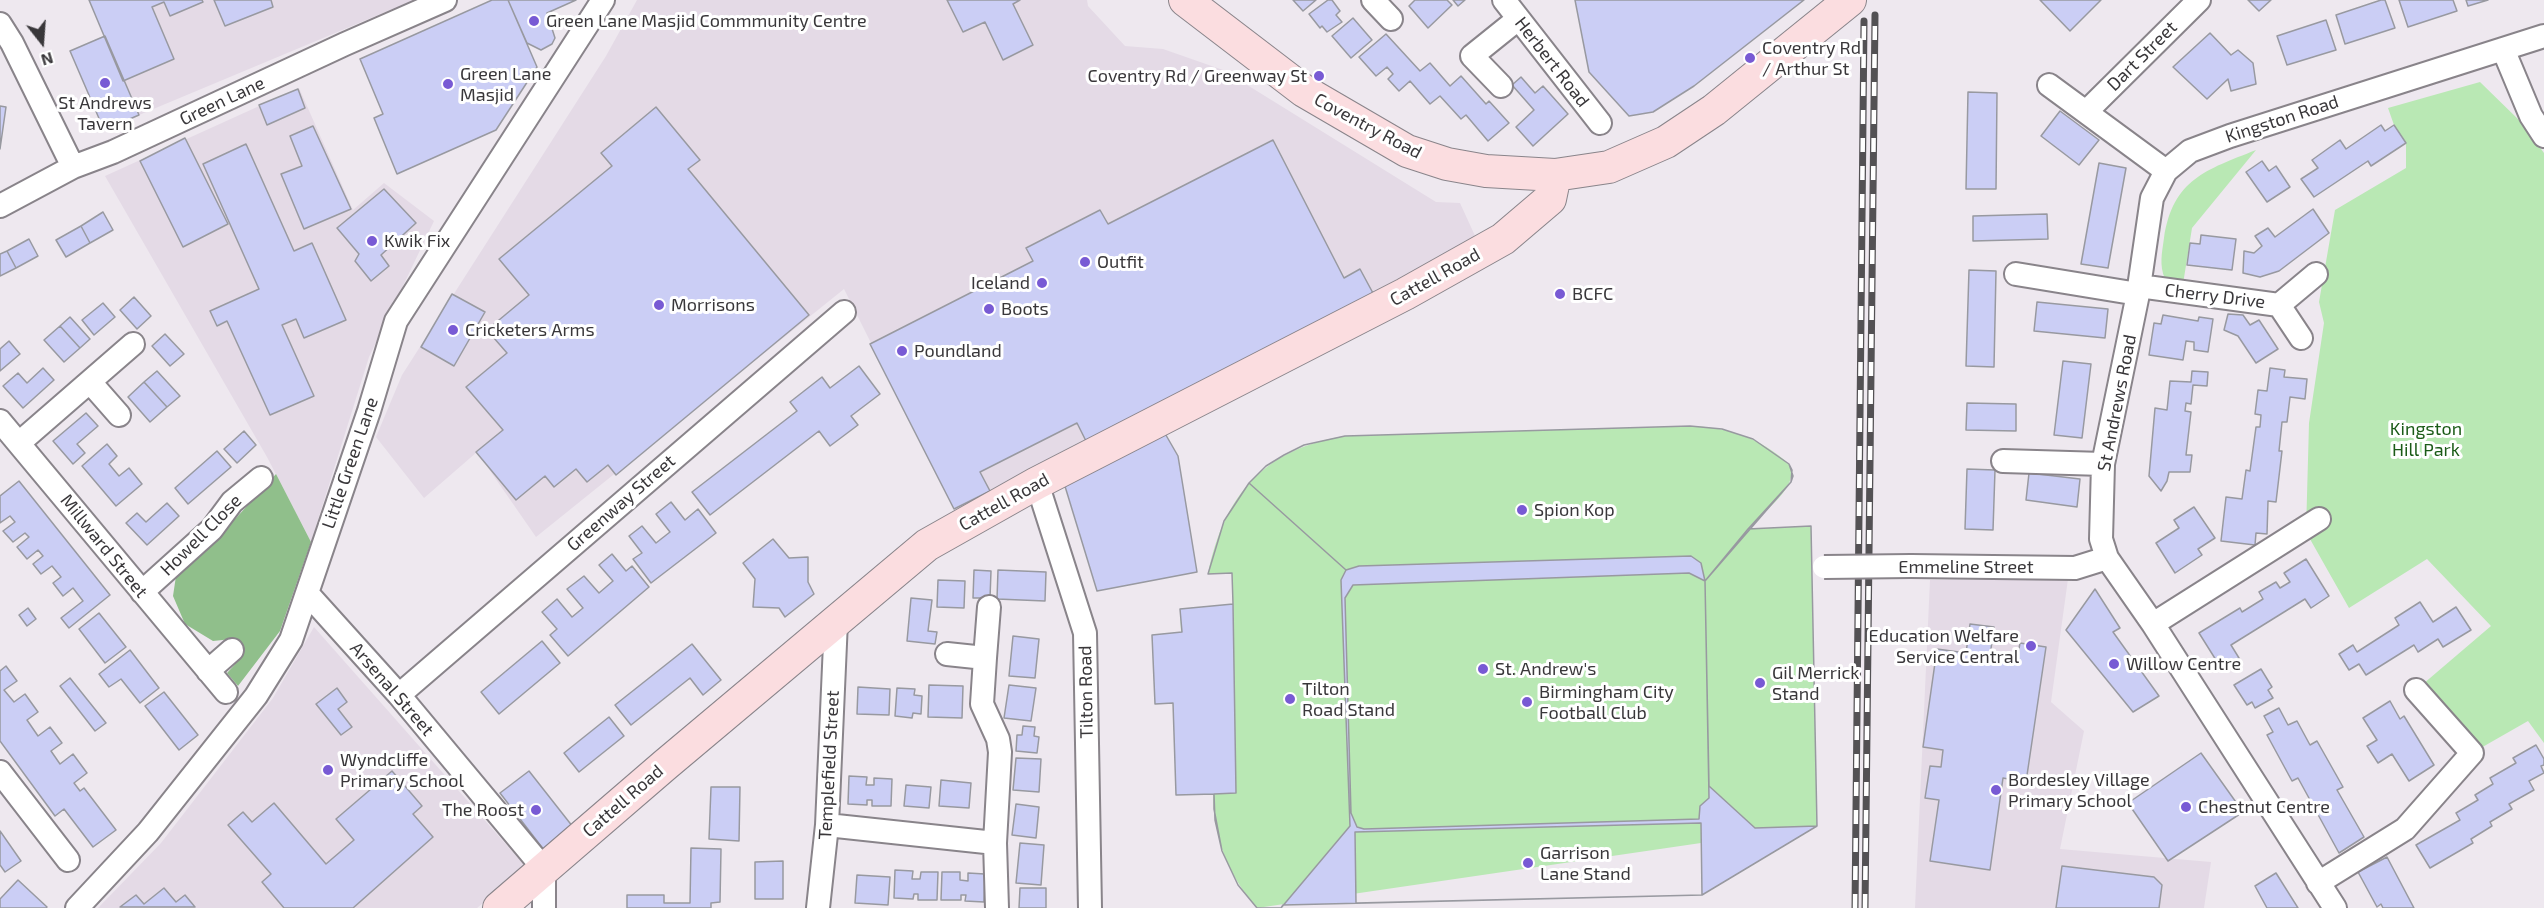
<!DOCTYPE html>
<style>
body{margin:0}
#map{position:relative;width:2544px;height:908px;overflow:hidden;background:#eee8ef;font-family:"Exo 2",sans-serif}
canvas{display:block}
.north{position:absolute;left:12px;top:12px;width:60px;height:60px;-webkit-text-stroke:4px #fff;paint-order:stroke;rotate:163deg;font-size:16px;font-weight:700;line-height:24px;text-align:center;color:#39373a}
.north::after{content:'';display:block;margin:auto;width:21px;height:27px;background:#39373a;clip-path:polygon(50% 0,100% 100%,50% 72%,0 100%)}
</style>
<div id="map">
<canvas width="2544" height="908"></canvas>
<div class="north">N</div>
</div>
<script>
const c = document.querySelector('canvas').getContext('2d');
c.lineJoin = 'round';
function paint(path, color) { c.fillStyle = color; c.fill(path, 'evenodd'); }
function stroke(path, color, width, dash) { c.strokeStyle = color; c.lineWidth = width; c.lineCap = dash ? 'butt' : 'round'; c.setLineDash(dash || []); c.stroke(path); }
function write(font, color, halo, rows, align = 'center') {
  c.font = font + ' "Exo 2",sans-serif'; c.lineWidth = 6; c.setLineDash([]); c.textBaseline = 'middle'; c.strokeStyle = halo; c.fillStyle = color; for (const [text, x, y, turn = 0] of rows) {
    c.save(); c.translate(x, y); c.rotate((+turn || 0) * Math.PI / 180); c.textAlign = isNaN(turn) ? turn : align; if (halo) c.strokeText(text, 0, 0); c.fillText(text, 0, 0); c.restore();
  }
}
paint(new Path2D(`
 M89 0H414L139 115Z
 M637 0H1087L1088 6 1125 46 1163 49 1223 70 1436 202 1460 203 1476 238 1374 295 954 509 844 289 536 537 477 452 424 498 376 437 402 375 606 56Z
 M299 88 353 210 384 183 434 221 369 357 311 542 267 457 105 176Z
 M2068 579 2051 702 2084 731 2060 849 2211 862 2204 908H1915L1930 580Z
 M314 627 526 867 477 908H98L161 843 273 698Z`), '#e4dae6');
paint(new Path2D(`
 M2480 82 2521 122 2544 153V743L2528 721 2472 753 2416 690 2491 626 2427 559 2349 608 2306 532 2309 423 2324 323 2319 302 2335 210 2406 168V143L2394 125 2388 108Z
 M2256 150 2192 228 2183 284 2165 279C2159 265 2162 253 2164 238 2173 179 2206 170 2256 150Z
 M1690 426C1727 427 1761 438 1789 464 1801 488 1762 511 1748 529L1811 526 1817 826 1257 908C1228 875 1214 839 1213 794L1176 795 1173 703 1155 704 1152 635 1181 632 1180 609 1233 604 1232 574H1208C1224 495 1264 449 1345 436Z`), '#b9e8b4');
paint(new Path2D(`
 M276 474 311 542 280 631 238 686 227 673 239 660 232 639 213 641 185 624 173 596 176 576 207 550Z`), '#90bf8b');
const building = new Path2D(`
 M89 0H202L203 2 170 16 164 2 152 7 174 59 123 81Z
 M214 0H271L273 7 225 26Z
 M492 0H508L537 67 496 130 397 174 374 118 383 114 360 59Z
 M508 0H576L547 13 555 38 552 44 541 50 527 43Z
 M947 0H1020L1013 4 1033 45 1003 60 985 22 963 32Z
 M1293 0H1316L1303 11Z
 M1328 0H1332L1340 11 1336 15 1342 22 1327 32 1322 26 1320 28 1309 14Z
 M1415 0H1447L1452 5 1428 28 1409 6Z
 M1453 0H1465L1458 6Z
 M1575 0H1804L1694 86 1653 112 1629 116 1589 72Z
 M2040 0H2101L2070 31Z
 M2248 0H2271L2259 11Z
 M2381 0H2385L2395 28 2345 44 2336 15Z
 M2399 0H2453L2457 11 2408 27Z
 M2466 0H2488L2468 6Z
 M1353 18 1372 40 1351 58 1332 36Z
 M2326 20 2336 50 2287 65 2277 36Z
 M2210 33 2231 55 2238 50 2253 63 2256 84 2231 91 2228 79 2207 99 2173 67Z
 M1386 34 1420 71 1430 63 1450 86 1461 76 1486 104 1489 101 1509 123 1488 141 1466 115 1461 119 1440 96 1430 104 1410 81 1399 91 1388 79 1393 74 1387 67 1376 76 1359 57Z
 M105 36 139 115 104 130 70 51Z
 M1521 77 1535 93 1543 86 1568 114 1533 146 1516 127 1534 110 1512 85Z
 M298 89 305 108 267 125 259 105Z
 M1968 92 1997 93 1996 189H1966Z
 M0 106 6 107 0 149Z
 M656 107 700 160 688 169 809 315 616 475 608 465 587 482 576 469 554 487 545 476 516 500 476 452 503 430 466 387 507 353 487 330 529 295 499 259 612 166 601 153Z
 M2060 111 2099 140 2079 165 2041 136Z
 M2381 125 2385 131 2394 125 2406 143 2371 166 2368 161 2314 197 2301 179 2318 168 2312 160 2340 140 2346 149Z
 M313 126 351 209 304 229 281 174 302 166 290 136Z
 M185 138 228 224 183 247 140 161Z
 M1273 140 1344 278 1360 269 1374 295 1086 441 1077 423 980 472 990 491 954 509 870 344 1033 261 1026 248 1100 210 1108 224Z
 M246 144 294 251 312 243 346 320 304 338 296 319 282 325 314 396 270 415 227 321 217 326 210 311 259 289 203 164Z
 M2262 161 2269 171 2276 166 2290 187 2267 202 2246 172Z
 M2099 163 2126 168 2108 268 2081 264Z
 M384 189 416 223 381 255 389 266 371 281 355 261 359 254 337 228Z
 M2313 209 2329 233 2279 271 2260 277 2243 273 2244 251 2254 253 2262 246 2255 236 2268 228 2275 237Z
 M103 212 113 230 90 243 81 226Z
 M2047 214 2048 239 1973 241V216Z
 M81 226 90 243 66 257 56 240Z
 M2201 235 2236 239 2232 270 2187 265 2190 243 2200 244Z
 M29 239 38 256 16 268 7 251Z
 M7 251 16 268 0 276V254Z
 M1969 270 1996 271 1994 367 1966 366Z
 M452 294 485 312 454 366 421 347Z
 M134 297 151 316 137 329 120 310Z
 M2037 302 2108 309 2105 338 2034 331Z
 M103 303 115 317 94 335 82 320Z
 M2228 314 2243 315 2250 325 2259 320 2278 349 2256 363 2238 336 2224 330Z
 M2163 315 2198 321 2199 317 2213 319 2208 352 2194 350V342L2186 341 2183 360 2149 355 2154 323 2161 324Z
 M70 317 90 339 80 348 60 326Z
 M60 326 80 348 64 362 44 340Z
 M165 334 184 354 170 366 152 346Z
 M9 341 20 354 0 371V349Z
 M2063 361 2091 364 2082 438 2054 435Z
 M859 366 880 394 851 416 858 425 830 446 819 431 710 515 692 492 797 411 790 402 822 377 830 388Z
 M43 368 54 380 23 408 3 386 18 373 27 383Z
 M2270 368 2285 370 2284 377 2307 379 2305 399 2290 397 2287 422H2282L2279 451H2282L2276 502 2268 501 2267 534 2256 533 2255 545 2221 541 2226 497 2242 499 2246 470 2250 471 2256 427H2260L2261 415 2255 414 2258 390 2267 391Z
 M157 371 180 396 167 407 144 382Z
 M2192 371 2208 372 2207 386 2193 385 2191 404 2186 403 2185 411 2191 412 2186 455H2192L2190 472H2169L2167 481 2161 491 2149 476 2155 408 2167 410 2170 381 2191 382Z
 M144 382 167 407 150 422 128 397Z
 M1967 403 2016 404V431L1966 430Z
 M86 413 98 426 77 444 85 453 73 464 53 441Z
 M1690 426 1722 429 1753 439 1789 464 1792 470 1791 482 1748 529 1811 526 1817 826 1702 895 1283 905 1281 908H1257L1238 885 1222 851 1215 820 1214 794 1176 795 1173 703 1155 704 1152 635 1182 632 1180 609 1233 604 1232 573 1208 574 1224 521 1249 483 1266 466 1284 455 1304 445 1345 436ZM1689 573 1705 581 1709 798 1700 806 1699 819 1364 829 1357 827 1351 813 1345 598 1353 585Z
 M1690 426 1722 429 1753 439 1789 464 1793 476 1791 482 1705 581 1701 563 1691 556 1359 566 1346 570 1249 483 1266 466 1284 455 1304 445 1345 436Z
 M1163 430 1178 456 1197 572 1097 591 1064 483Z
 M244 431 256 445 237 463 224 449Z
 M107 444 117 456 109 464 119 476 129 468 142 484 116 506 82 466Z
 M217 451 231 467 188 504 175 488Z
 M1967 469 1995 470 1993 530 1965 529Z
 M2029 473 2080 479 2077 507 2026 500Z
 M19 481 110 595 69 628 61 618 83 601 73 588 63 596 53 583 61 577 52 566 41 574 33 564 43 556 38 550 27 559 17 547 29 537 25 533 13 542 3 531 15 522 10 516 0 523V496Z
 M1249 483 1346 570 1341 580 1350 826 1281 908H1257L1238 885 1222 851 1214 809V794L1236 793 1233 604 1232 573 1208 574 1224 521Z
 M671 502 685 520 698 509 716 533 651 583 633 559 642 553 629 536 642 526 656 543 670 532 656 514Z
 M167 503 179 516 147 545 126 523 137 513 146 522Z
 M2194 507 2215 538 2198 549 2202 555 2175 573 2156 543 2179 528 2174 520Z
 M1811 526 1817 826 1755 828 1709 786 1705 581 1748 529Z
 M773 539 789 558 808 557V582L814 594 785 617 779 608 753 607 755 579 743 563Z
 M612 554 626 571 632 566 649 587 568 656 550 635 557 629 542 612 557 599 572 617 583 608 567 589 584 576 599 593 613 581 599 565Z
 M2306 559 2329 596 2311 608 2305 599 2231 645 2239 658 2221 668 2199 633 2240 608 2242 612 2263 599 2259 592 2276 582 2280 588 2290 582 2284 573Z
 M974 570 991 571 990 598H973Z
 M998 570 1046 572 1045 601 997 599Z
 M938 580 965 581 964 608 937 607Z
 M2095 589 2120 628 2113 632 2159 696 2133 712 2066 630Z
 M911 598 932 600 928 631 937 632 935 644 907 641Z
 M2420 602 2433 622 2456 607 2471 630 2443 647 2438 639 2418 652 2414 645 2366 675 2359 664 2349 670 2339 654 2353 645 2357 652 2399 625 2395 618Z
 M28 608 36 619 27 626 19 615Z
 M99 613 126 647 105 663 79 629Z
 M1970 624 1994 627 1990 656 2017 660 2020 643 2046 647 2026 782 2003 778 1990 870 1930 861 1939 800 1925 798 1930 766 1941 767 1943 750 1923 747 1937 649 1966 653Z
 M1013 636 1039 639 1035 678 1009 676Z
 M542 641 560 663 499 714 481 692Z
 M692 644 721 680 703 695 690 678 631 725 615 705Z
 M130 650 159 688 140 703 121 679 109 687 99 674Z
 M6 666 17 681 4 690 14 702 25 694 38 712 27 720 38 736 50 727 62 743 51 751 60 764 73 754 87 773 74 783 80 791 84 788 116 830 93 847 64 809 55 816 0 741V671Z
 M2261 669 2272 687 2268 690 2273 698 2255 708 2252 702 2247 705 2234 685Z
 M70 678 106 723 95 731 60 686Z
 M929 685 963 686 962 718 928 717Z
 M1009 685 1036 688 1031 721 1004 718Z
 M858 687 890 689 889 715 857 714Z
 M337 688 347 702 338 709 352 727 341 735 316 704Z
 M897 688 915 689 914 695 922 696 921 714 913 713 912 718 895 716Z
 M164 692 198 735 179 750 145 706Z
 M2390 701 2400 719 2404 716 2434 765 2409 781 2392 754 2378 763 2367 746 2377 740 2363 718Z
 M2279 708 2288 725 2297 721 2310 745 2317 741 2343 787 2337 790 2364 837 2339 853 2298 778 2292 781 2267 735 2273 732 2264 716Z
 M609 717 624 736 579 772 564 753Z
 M1023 726 1035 727 1034 736 1039 737 1037 753 1016 751 1017 735H1022Z
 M2536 745 2544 759V765L2541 766 2544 773 2529 781 2534 790 2509 804 2512 809 2490 822 2492 826 2471 839 2473 843 2430 868 2416 845 2460 820 2456 813 2478 800 2475 795 2493 784 2490 778 2516 763 2513 758Z
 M2201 753 2243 812 2168 861 2128 803Z
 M1016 758 1041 759 1039 792 1013 790Z
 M392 771 422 806 413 814 433 837 353 908H284L262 882 271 874 228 825 243 812 252 822 274 803 326 864 354 840 336 819Z
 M529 771 573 827 544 850 500 793Z
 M849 776 867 777 866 785H874V778L892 779 891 806H872V800H867V805L848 804Z
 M941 780 971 783 969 808 939 806Z
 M906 785 931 787 929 808 904 806Z
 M711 787H740L739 841 709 839Z
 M1016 804 1039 807 1036 838 1012 835Z
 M1701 823 1702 895 1356 903 1355 832Z
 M0 831 21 861 5 872 0 865Z
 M1020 843 1044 845 1041 885 1016 883Z
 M691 848 721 849 720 902 711 903V908H627V895H664V903H690Z
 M2387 857 2414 908H2383L2381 904 2377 907 2358 872Z
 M783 861V899H755V862Z
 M2062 866 2154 877 2162 885 2159 908H2056Z
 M895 870 913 871 912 879H920L921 872H938L937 900H918V894H914L913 899 894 898Z
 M942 872H960V880L968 881V873L985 874 984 902 965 901 966 895H961V900H941Z
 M2276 873 2298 908H2267L2255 886Z
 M857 875 890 877 888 905 855 903Z
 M18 880 47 907 46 908H0V899Z
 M164 888 176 902 185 895 195 907H120L136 895 144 904Z
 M1020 888H1046V908H1019Z`);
paint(building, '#cbcef5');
stroke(building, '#9899a0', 1.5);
const street = new Path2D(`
 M1373 0 1391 19
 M1504 0 1600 123
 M0 24 12 43 73 167
 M2503 49 2531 116 2544 136
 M2049 85 2166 171 2190 151 2230 136 2544 36
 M1501 86 1472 56 1518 19
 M2086 112 2199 0
 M2166 171 2152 198 2138 294 2103 464 2101 539 2107 558 2153 624 2335 908
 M0 206 73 167 113 152 345 44 445 0
 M2016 274 2138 294
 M2139 286 2279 305 2316 274
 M2279 305 2301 338
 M90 382 119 415
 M0 421 226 692
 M19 443 133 344
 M2003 461 2103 464
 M1037 483 1085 633 1090 908
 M1911 566 2075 568 2107 558
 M142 592 212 529 232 502 261 478
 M307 593 399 695 544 869V908
 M2153 624 2319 519
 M947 654 985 658 989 607
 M985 658 982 704 998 739 1000 752 995 843 997 908
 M208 671 232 650
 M399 695 844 312
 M0 772 68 860
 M827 825 995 843
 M2318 883 2405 829 2472 753 2416 690
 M77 908 148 832 256 696 291 640 369 411 396 321 603 0
 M818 908 827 825 836 621`);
const secondary = new Path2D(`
 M1185 0 1304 91 1407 151 1447 164 1486 171 1555 175 1609 167 1666 142 1714 110 1850 0
 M499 908 665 765 927 545 1037 483 1405 294 1503 239 1550 199 1555 175`);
stroke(street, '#89848a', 26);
stroke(secondary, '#89848a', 34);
stroke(street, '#fff', 22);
stroke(secondary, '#fbdde0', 32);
const rail = new Path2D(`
 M1855 908 1864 21
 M1865 908 1875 15`);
stroke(rail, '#535154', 7);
stroke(rail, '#fff', 4.5, [14]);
const streetBridge = new Path2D(`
 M1824 567 1911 566`);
stroke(streetBridge, '#89848a', 26, []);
stroke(streetBridge, '#fff', 22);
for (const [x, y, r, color] of [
 [534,21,6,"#785ad4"],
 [1750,58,6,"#785ad4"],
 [1319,76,6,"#785ad4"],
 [105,83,6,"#785ad4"],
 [448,84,6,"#785ad4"],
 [372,241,6,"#785ad4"],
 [1085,262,6,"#785ad4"],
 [1042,283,6,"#785ad4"],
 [1560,294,6,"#785ad4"],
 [659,305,6,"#785ad4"],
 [989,309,6,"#785ad4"],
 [453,330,6,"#785ad4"],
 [902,351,6,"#785ad4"],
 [1522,510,6,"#785ad4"],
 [2031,646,6,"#785ad4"],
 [2114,664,6,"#785ad4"],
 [1483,669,6,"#785ad4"],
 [1760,683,6,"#785ad4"],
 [1290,699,6,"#785ad4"],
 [1527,702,6,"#785ad4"],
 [328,770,6,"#785ad4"],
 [1996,790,6,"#785ad4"],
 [2186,807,6,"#785ad4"],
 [536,810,6,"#785ad4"],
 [1528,863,6,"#785ad4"]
]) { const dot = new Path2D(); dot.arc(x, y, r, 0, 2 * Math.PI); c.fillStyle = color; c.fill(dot); stroke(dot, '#fff', 2); }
write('18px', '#39373a', '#fff', [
 ["Green Lane Masjid Commmunity Centre",546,21],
 ["Coventry Rd",1762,48],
 ["/ Arthur St",1762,69],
 ["Green Lane",460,74],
 ["Masjid",460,95],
 ["Coventry Rd / Greenway St",1307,76,"right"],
 ["St Andrews",105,103,"center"],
 ["Tavern",105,124,"center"],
 ["Kwik Fix",384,241],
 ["Outfit",1097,262],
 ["Iceland",1030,283,"right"],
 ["BCFC",1572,294],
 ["Morrisons",671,305],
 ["Boots",1001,309],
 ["Cricketers Arms",465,330],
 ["Poundland",914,351],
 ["Spion Kop",1534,510],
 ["Education Welfare",2019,636,"right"],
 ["Service Central",2019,657,"right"],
 ["Willow Centre",2126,664],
 ["St. Andrew's",1495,669],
 ["Gil Merrick",1772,673],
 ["Stand",1772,694],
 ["Tilton",1302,689],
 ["Road Stand",1302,710],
 ["Birmingham City",1539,692],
 ["Football Club",1539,713],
 ["Wyndcliffe",340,760],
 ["Primary School",340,781],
 ["Bordesley Village",2008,780],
 ["Primary School",2008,801],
 ["Chestnut Centre",2198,807],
 ["The Roost",524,810,"right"],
 ["Garrison",1540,853],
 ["Lane Stand",1540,874]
], 'left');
write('18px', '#39373a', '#fff', [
 ["Dart Street",2142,56,-45],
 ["Herbert Road",1552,62,52],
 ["Green Lane",222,101,-25],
 ["Kingston Road",2282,119,-18],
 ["Coventry Road",1368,126,28],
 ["Cattell Road",1435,277,-29],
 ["Cherry Drive",2215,296,7],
 ["St Andrews Road",2117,403,-79],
 ["Little Green Lane",350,463,-71],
 ["Cattell Road",1004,502,-29],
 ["Greenway Street",621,503,-41],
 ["Howell Close",201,535,-45],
 ["Millward Street",104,546,51],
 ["Emmeline Street",1966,567],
 ["Arsenal Street",392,689,49],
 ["Tilton Road",1086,692,-91],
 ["Templefield Street",829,765,-87],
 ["Cattell Road",623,801,-41]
]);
write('18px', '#1b5b17', '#fff', [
 ["Kingston",2426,429],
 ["Hill Park",2426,450]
]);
</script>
